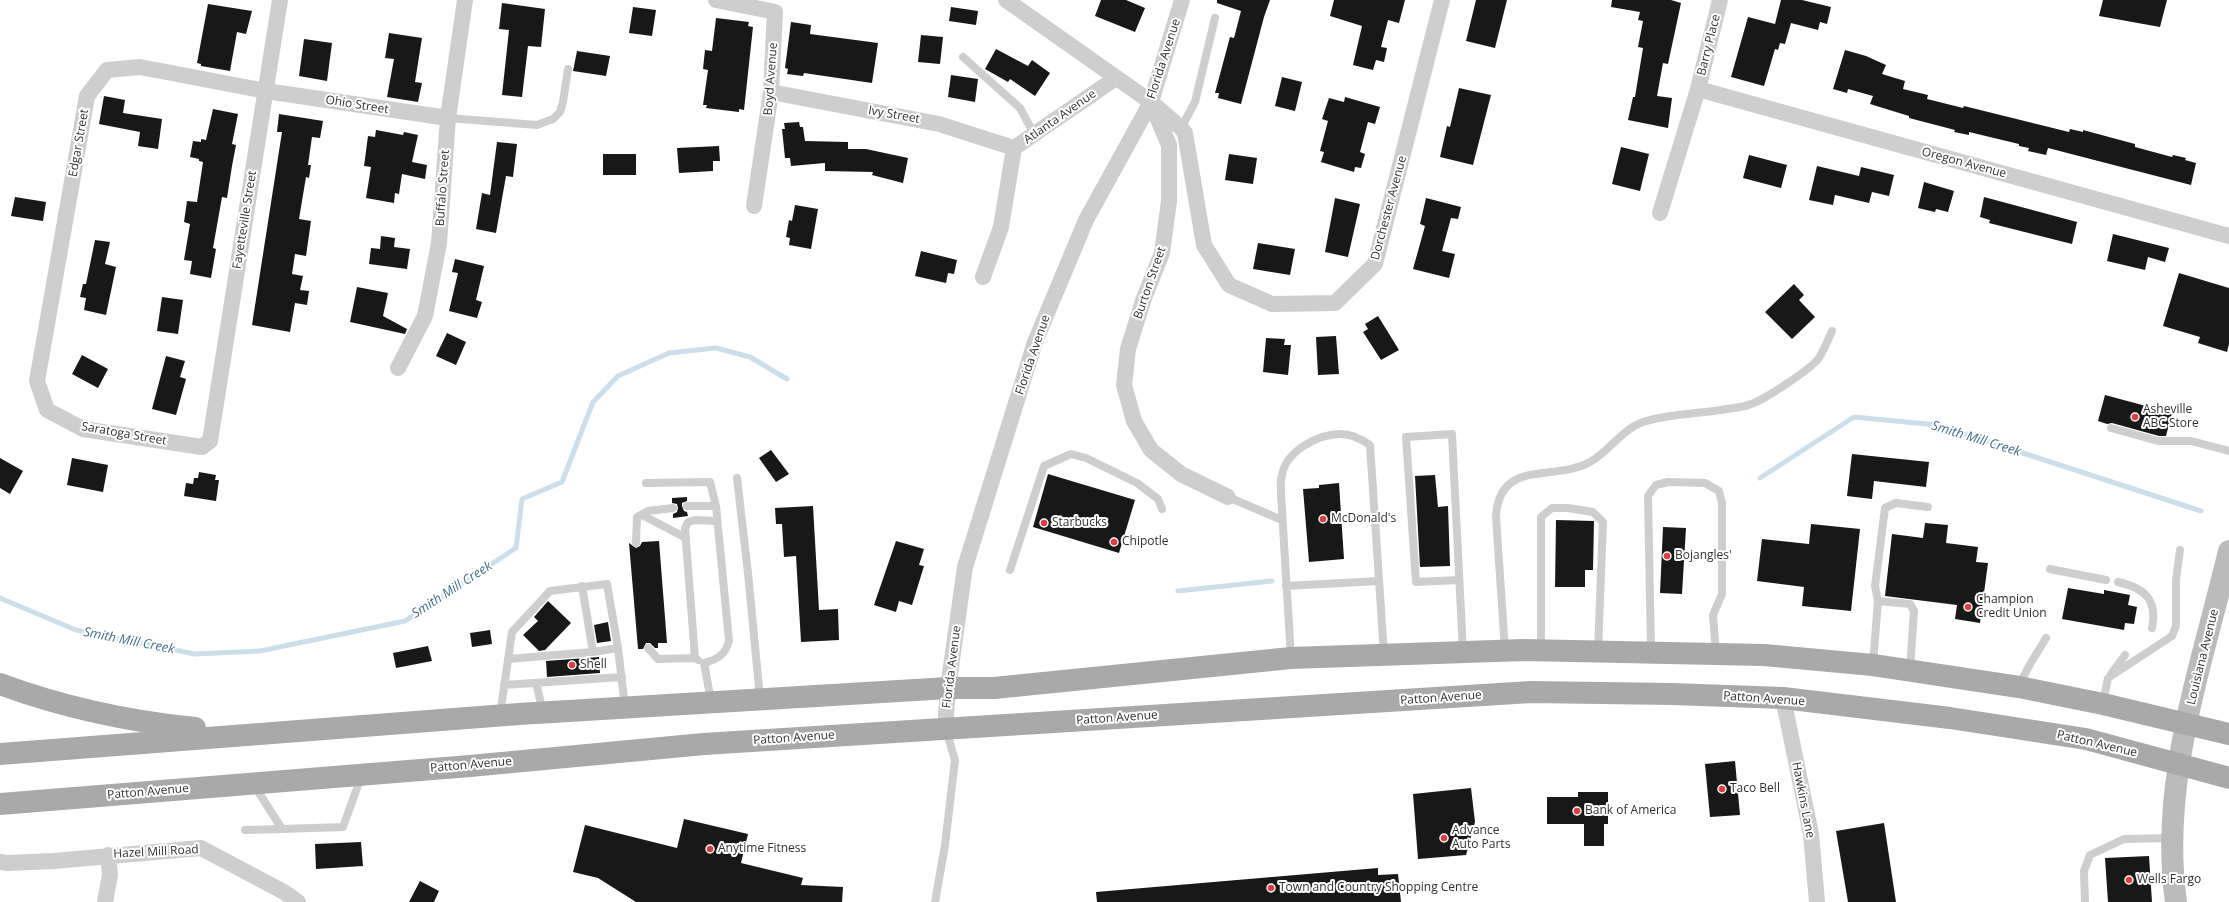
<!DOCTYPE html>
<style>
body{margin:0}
canvas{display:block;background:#fff}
</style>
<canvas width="2229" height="902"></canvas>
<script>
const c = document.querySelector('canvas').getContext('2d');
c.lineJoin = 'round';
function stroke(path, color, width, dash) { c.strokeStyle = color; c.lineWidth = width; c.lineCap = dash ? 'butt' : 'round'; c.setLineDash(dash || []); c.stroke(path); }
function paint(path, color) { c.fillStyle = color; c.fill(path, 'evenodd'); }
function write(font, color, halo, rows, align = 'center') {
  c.font = font + ' "Open Sans",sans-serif'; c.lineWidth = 4; c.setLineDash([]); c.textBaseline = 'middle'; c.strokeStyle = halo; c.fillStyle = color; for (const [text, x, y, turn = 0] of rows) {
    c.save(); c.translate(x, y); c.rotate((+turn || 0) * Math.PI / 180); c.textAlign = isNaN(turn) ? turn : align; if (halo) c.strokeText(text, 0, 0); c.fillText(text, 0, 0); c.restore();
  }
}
stroke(new Path2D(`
 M1760 478 1854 417 1937 425 2201 511
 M1178 591 1272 581
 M0 598 76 630 195 654 260 651 405 621 516 548 522 499 562 482 593 402 618 376 669 353 716 348 750 357 787 379`), '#cddeeb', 5);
paint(new Path2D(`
 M1101 0H1126L1145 8 1135 32 1095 16Z
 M1217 0H1270L1264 17 1241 104 1218 98 1219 93H1215L1230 37 1234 38 1241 11 1217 3Z
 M1334 0H1405L1399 23 1388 20 1381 47 1387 48 1384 62 1376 60 1373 70 1353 65 1362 26 1330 16Z
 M1476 0H1507L1495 48 1466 41Z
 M1612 0H1671L1681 3 1668 64 1663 63 1657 96 1672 98 1668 128 1628 120 1633 97H1635L1643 48 1638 47 1643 21 1638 20 1640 12 1611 7Z
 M1781 0H1802L1831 7 1827 24 1820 22 1818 30 1791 23 1785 44 1780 43 1778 50 1775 49 1764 86 1731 77 1748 17 1775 24Z
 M2103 0H2167L2160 27 2099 16Z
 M502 3 545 9 541 47 528 46 522 97 502 95 509 30 499 29Z
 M208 4 252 11 246 34 237 32 230 71 201 66V64L197 63Z
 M633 7 656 10 652 36 629 33Z
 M951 7 978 11 976 25 949 21Z
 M716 18 749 22 748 26 753 27 744 110 739 109V112L706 108 707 105H703L708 70 703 69 705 50 712 51Z
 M791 22 811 25 810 34 878 43 872 83 804 73 803 76 787 74 788 69 785 68Z
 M389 33 422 38 415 82 422 83 418 102 387 97 394 59 385 58Z
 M921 35 943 37 940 64 918 62Z
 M304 39 332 43 327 81 299 76Z
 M996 49 1028 66 1032 60 1050 73 1035 96 1010 79 1008 82 985 69Z
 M1845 50 1866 56 1886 65 1882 74 1905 81 1903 89 1928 95 1927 99 1963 108 1964 106 2069 132 2070 129 2083 132V130L2135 144V147L2172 157 2173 155 2186 158 2185 160 2196 163 2191 185 2048 148 2046 155 2028 151 2029 148 2019 146V144L1969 132V135L1954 132 1955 130 1909 118V116L1870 104 1873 96 1848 89 1847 93 1833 89Z
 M577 51 610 56 606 76 573 71Z
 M951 75 978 79 975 102 948 97Z
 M1282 77 1302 82 1295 111 1275 106Z
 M1459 88 1491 95 1473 165 1440 157 1447 126 1450 127Z
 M104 96 125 100 123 113 162 119 158 149 138 146 140 132 99 124Z
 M1345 97 1380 107 1375 124 1368 122 1360 152 1365 154 1361 168 1355 167 1354 172 1321 162 1324 152 1320 151 1328 121 1322 119 1329 98 1344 102Z
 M213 109 238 114 232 144 236 145 232 166 227 198 222 197 213 248 216 249 211 278 190 274 192 261 184 260 190 224 184 222 187 201 197 202 203 162 199 161V159L190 157 193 141 201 142V139L206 140Z
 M279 114 323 121 320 138 312 137 308 165H311L309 178 306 177 299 219 311 221 306 256 295 254 292 274 303 276 300 290 309 291 307 305 295 303 290 332 252 325 282 132H277Z
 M799 122 800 127H803L805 141 848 142V149H866L908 158 903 183 872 175 873 172 825 171V163L791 166 790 158H785L782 129H785L784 123Z
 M376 130 403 135 404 132 418 135 412 162 427 165 425 179 402 174 399 194 395 193 394 203 366 198 371 167 364 166 368 136 375 137Z
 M497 142 517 144 513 177 506 176 496 233 476 229 482 193 490 195Z
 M719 146 720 161H713V171L679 173 677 148Z
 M1621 147 1649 154 1640 191 1612 184Z
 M603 154H636V175H603Z
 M1229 154 1257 158 1253 184 1225 180Z
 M1749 155 1787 165 1781 188 1743 178Z
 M1817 166 1859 176 1861 167 1894 175 1889 196 1872 192 1869 203 1835 195 1833 205 1809 200Z
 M1924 182 1954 191 1948 212 1936 209 1935 212 1918 208Z
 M15 197 46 202 43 221 11 216Z
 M1984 197 2077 222 2072 244 1989 223 1990 220 1980 217Z
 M1335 198 1360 204 1348 257 1325 252Z
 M1426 198 1461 207 1458 219 1451 218 1442 251 1455 254 1449 278 1413 269 1425 226 1420 224Z
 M795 205 818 209 811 249 789 245 790 238 786 237 789 220 792 221Z
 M2113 234 2169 248 2165 262 2148 257 2145 270 2107 261Z
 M381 236 395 238 394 247 410 249 407 269 369 264 371 248 380 249Z
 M95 240 110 242 105 264 116 267 106 315 84 310 86 298 80 297 83 284H86Z
 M1258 243 1295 249 1290 275 1253 269Z
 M921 251 957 260 954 274 948 273 946 283 915 276Z
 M455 259 484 266 476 300 482 302 477 318 449 311 458 273 452 272Z
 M2179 273 2229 288V344L2227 352 2198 343 2200 337 2163 326Z
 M1794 284 1804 295 1799 300 1815 317 1792 339 1765 312Z
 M357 287 388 293 383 316 407 329 405 334 350 322Z
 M162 297 183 300 178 334 157 331Z
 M1378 316 1399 350 1381 360 1363 332 1368 329 1365 324Z
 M447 333 466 342 456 365 436 356Z
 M1336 336 1339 374 1318 375 1316 337Z
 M1266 338 1285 339 1284 345H1291L1288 375 1263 372Z
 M82 355 108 369 98 388 72 374Z
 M166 356 185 361 180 377 186 379 176 415 152 409Z
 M2105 395 2172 413 2166 436H2159L2112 423 2107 424 2098 421Z
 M771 450 789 474 776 482 759 458Z
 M1852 454 1929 462 1926 487 1874 481 1872 499 1847 496Z
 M0 458 23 471 10 494 0 488Z
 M72 458 108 465 103 492 67 485Z
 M199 472 216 475 215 480H219L216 501 184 496 186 483 193 484 194 478H198Z
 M1048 474 1135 500 1119 553 1033 527Z
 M1435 475 1438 507 1448 506 1450 566 1420 567 1415 476Z
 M1339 483 1344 559 1309 562 1303 489 1319 488V485Z
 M687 497V501L682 503V506L684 511 687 512 688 516 673 518V514L677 512 678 508 677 504 672 503V498Z
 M813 506 819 610 838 609 839 640 801 642 796 556 784 557 782 524H776L775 508Z
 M1556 520 1594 521 1593 570H1585V587H1555Z
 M1925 523 1948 525 1946 543 1978 547 1976 562 1988 563 1980 623 1955 619 1957 605 1885 596 1892 534 1923 538Z
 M1811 524 1860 529 1851 611 1802 606 1804 587 1757 581 1762 539 1809 544Z
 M1663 527 1686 528 1682 594 1660 593Z
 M659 541 667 643H658V648H655L650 643H646L643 649H638L629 543 636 548 640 546 642 542Z
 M896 541 924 549 919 565 924 566 912 605 899 601 896 612 874 605Z
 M2068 588 2104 594V590L2130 595 2128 605 2137 607 2134 624 2125 623 2124 630 2062 619Z
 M548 601 571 623 545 650 539 651 523 635 538 621 534 617Z
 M608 622 611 641 597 643 594 625Z
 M490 630 492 644 472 647 470 633Z
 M428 646 432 661 396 668 393 653Z
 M599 657 600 673 547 677 546 661Z
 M1735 761 1740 815 1710 817 1705 764Z
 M1471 788 1475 822 1466 855 1418 859 1413 794Z
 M1578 792H1608V824H1604V846H1584V824H1547V797H1578Z
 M684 819 748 834 741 863 803 878 801 885 843 887 842 902H636L598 878 573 872 585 825 677 848Z
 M1884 823 1896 902H1848L1836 831Z
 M361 842 363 866 316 869 315 844Z
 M2149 856 2152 902H2108L2105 858Z
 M1378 868V875L1398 874 1401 902H1097L1096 892Z
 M420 881 439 891 434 902H409Z`), '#181818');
stroke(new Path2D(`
 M963 57 1020 108 1034 134
 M448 118 537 125 553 119 560 112 563 102 568 69
 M1181 128 1195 102 1215 18
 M2111 428 2158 441H2191L2229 451
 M737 478 748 573 760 698
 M646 483 710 482 716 506 729 641C725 655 718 659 704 663L711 701
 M1228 497 1282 520
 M687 506H716
 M642 515 686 538
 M636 543 637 517 648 511 673 508
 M2050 569 2106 580
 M1010 570 1044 466 1071 454 1086 458 1137 483 1158 499 1162 509
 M1459 580 1416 582 1406 437 1452 434 1463 652
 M2118 582C2144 588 2158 599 2152 628
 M582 586 593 652
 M1286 586 1379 581
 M1878 601 1910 604 1914 611 1910 670
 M648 648 658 659 695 658 698 660
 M1541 649V517L1552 508H1568L1593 512 1603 522 1598 651
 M1505 651 1496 516C1500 458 1554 482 1590 462 1610 451 1622 429 1643 422 1670 413 1699 414 1727 409 1735 408 1744 407 1751 404 1764 400 1811 369 1819 358 1824 350 1828 340 1832 331
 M1651 651 1648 496 1656 485 1668 482 1705 483 1719 491 1722 503V594L1713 615 1716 653
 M695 658 685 528 688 522 695 520 717 521
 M1291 658 1281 494C1281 488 1280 481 1282 475 1286 451 1318 434 1341 434 1352 434 1361 439 1370 445L1384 654
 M508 659 593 652 618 648
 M1873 664 1878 601 1875 586 1885 508 1896 503 1928 507
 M2111 674 2125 655
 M536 683 543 712
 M504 685 622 677
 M2019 686 2029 666 2046 638
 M2103 703 2108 678 2172 636 2176 626V580L2180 550
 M500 715 512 632 550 591 607 584 618 648 625 707
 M254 785 282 829 343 827 361 777
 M245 830 282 829
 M935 902 945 845 955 760 946 730
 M2085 902 2084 871 2090 855 2124 839 2171 838`), '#cecece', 8);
stroke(new Path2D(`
 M280 0 210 441 202 447 83 429 47 410 37 381 87 96 107 70 140 67 266 91 448 118
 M716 0 775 12 771 92 754 206
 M1006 0 1151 102 1181 128 1185 133 1204 245 1229 285 1272 304 1335 303 1375 264 1442 0
 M1698 89 2229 236
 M771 92 939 124 1014 148
 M1152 105 1169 145V201L1162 253 1144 298 1128 349 1124 385 1134 421 1151 450 1181 474 1228 497
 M1660 213 1698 89 1720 0
 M983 277 1001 227 1014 148 1116 78
 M398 368 425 316 439 243 448 118 465 0
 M1783 698 1811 834 1817 902
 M945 729 948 688 965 567 1035 342 1086 220 1151 102 1182 0
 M0 862 8 863 54 861 201 848 284 892 298 902
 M105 902 110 875 108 855`), '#cecece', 16);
stroke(new Path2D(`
 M2176 902C2159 783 2202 665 2229 551`), '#bbb', 22);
stroke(new Path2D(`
 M0 684C65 708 126 721 195 728
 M0 754 519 714 948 688H994L1291 658 1524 650 1764 655 1873 665 2019 687 2103 704 2229 734
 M0 804 470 766 704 744 1531 692 1672 694 1783 698 1950 718 2086 739 2229 778`), '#a9a9a9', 22);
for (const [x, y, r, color] of [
 [2135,417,4,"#dd3d42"],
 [1323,519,4,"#dd3d42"],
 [1044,523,4,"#dd3d42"],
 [1114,542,4,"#dd3d42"],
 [1667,556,4,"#dd3d42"],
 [1968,607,4,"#dd3d42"],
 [572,665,4,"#dd3d42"],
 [1722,789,4,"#dd3d42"],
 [1577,811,4,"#dd3d42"],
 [1444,838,4,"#dd3d42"],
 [710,849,4,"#dd3d42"],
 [2129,880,4,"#dd3d42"],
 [1271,888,4,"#dd3d42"]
]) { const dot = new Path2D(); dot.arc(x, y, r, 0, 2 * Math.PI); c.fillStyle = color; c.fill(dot); stroke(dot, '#fff', 1.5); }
write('12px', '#313131', '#fff', [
 ["Barry Place",1709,45,-76],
 ["Florida Avenue",1164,59,-72],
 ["Boyd Avenue",771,79,-86],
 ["Ohio Street",357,105,9],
 ["Ivy Street",894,115,10],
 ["Atlanta Avenue",1060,117,-35],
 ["Edgar Street",79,143,-80],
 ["Oregon Avenue",1964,163,15],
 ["Buffalo Street",443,188,-86],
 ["Dorchester Avenue",1389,208,-75],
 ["Fayetteville Street",245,220,-81],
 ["Burton Street",1150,283,-71],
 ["Florida Avenue",1033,355,-71],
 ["Saratoga Street",124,434,10],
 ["Louisiana Avenue",2203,657,-76],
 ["Florida Avenue",952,667,-83],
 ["Patton Avenue",1441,698,-4],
 ["Patton Avenue",1764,699,4],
 ["Patton Avenue",1117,718,-4],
 ["Patton Avenue",794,738,-4],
 ["Patton Avenue",2097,744,13],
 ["Patton Avenue",471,765,-5],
 ["Patton Avenue",148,792,-5],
 ["Hawkins Lane",1803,800,79],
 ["Hazel Mill Road",156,852,-3]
]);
write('12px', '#313131', '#fff', [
 ["Asheville",2143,410],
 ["ABC Store",2143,424],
 ["McDonald's",1331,519],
 ["Starbucks",1052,523],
 ["Chipotle",1122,542],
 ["Bojangles'",1675,556],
 ["Champion",1976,600],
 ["Credit Union",1976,614],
 ["Shell",580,665],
 ["Taco Bell",1730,789],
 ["Bank of America",1585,811],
 ["Advance",1452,831],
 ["Auto Parts",1452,845],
 ["Anytime Fitness",718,849],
 ["Wells Fargo",2137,880],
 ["Town and Country Shopping Centre",1279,888]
], 'left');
write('italic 13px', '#426e90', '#fff', [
 ["Smith Mill Creek",1976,439,17],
 ["Smith Mill Creek",452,590,-33],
 ["Smith Mill Creek",129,641,11]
]);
</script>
